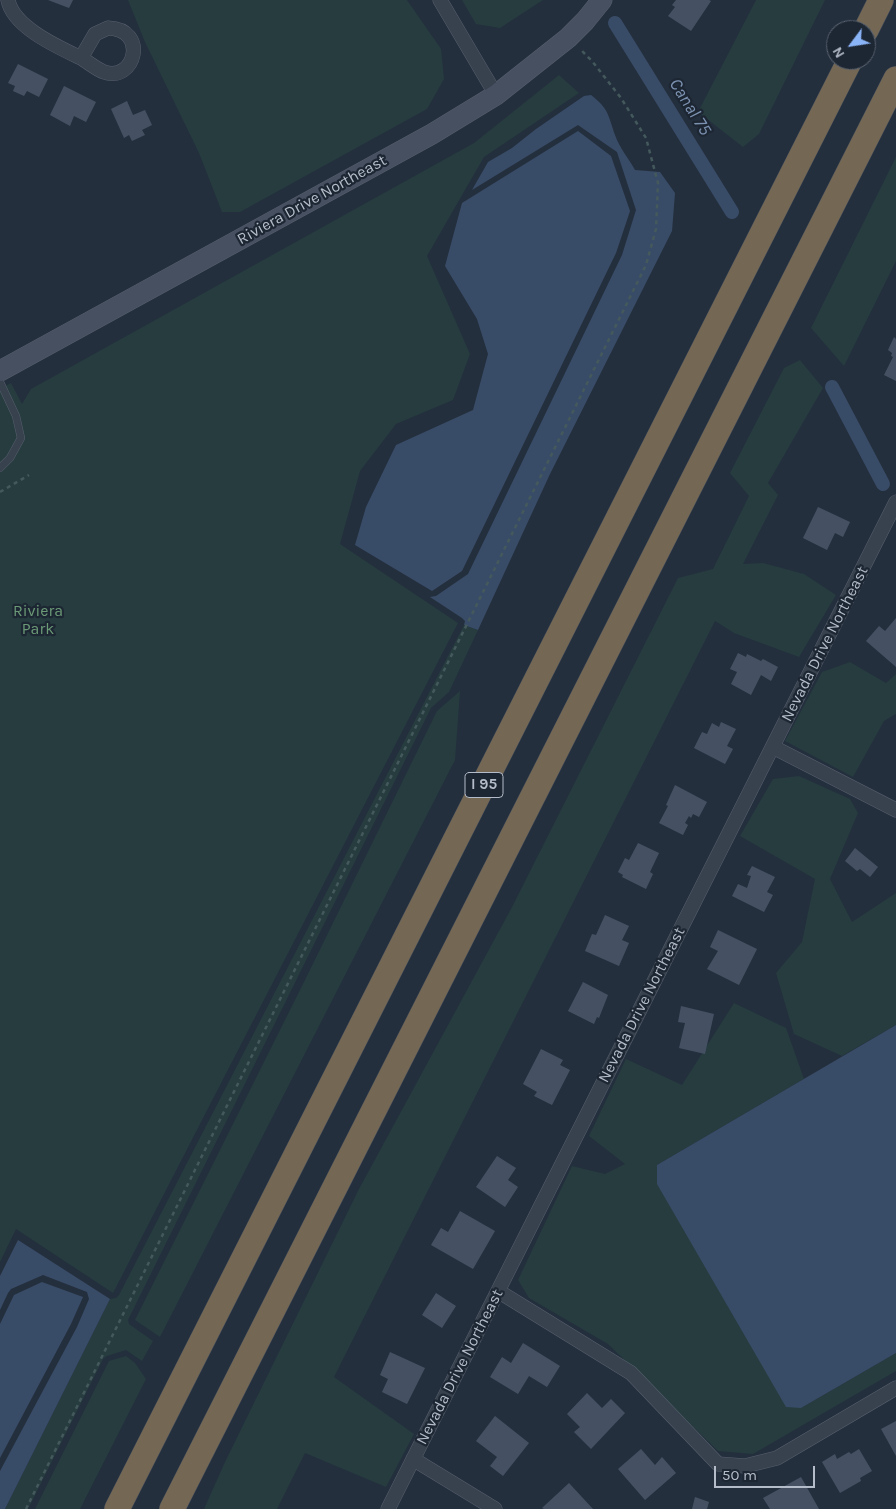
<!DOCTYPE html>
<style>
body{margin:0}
#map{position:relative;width:896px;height:1509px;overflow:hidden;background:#242f3e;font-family:Karla,sans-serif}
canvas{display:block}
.north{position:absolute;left:826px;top:20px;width:50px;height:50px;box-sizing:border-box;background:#1d2633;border:1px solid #59626f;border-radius:50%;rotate:239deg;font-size:14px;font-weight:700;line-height:20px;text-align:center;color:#b4bcc9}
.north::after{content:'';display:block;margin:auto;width:18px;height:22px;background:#8ab4f8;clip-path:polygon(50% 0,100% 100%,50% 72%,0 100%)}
.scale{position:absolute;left:714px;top:1466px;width:101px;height:22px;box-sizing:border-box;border:2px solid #b4bcc9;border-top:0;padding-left:6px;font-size:15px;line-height:18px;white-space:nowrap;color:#b4bcc9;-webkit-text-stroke:4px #1d2633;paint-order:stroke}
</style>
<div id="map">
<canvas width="896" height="1509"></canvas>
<div class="north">N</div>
<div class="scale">50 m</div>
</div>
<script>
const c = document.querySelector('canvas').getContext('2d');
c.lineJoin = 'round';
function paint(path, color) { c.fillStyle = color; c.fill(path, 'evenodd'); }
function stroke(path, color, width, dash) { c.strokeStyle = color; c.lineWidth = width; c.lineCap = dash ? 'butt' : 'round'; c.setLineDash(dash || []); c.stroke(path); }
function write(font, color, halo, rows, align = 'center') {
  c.font = font + ' Karla,sans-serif'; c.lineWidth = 4.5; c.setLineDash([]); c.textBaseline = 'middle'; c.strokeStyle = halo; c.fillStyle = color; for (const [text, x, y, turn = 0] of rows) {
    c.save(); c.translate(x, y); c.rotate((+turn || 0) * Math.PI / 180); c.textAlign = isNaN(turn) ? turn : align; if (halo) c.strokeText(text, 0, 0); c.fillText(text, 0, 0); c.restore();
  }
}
paint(new Path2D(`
 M128 0H407L441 49 444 79 427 109 240 212H222L199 153 145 42Z
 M462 0H543L500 28 476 24Z
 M756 0H825L759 134 743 147 698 112Z
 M559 75 579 93 484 157 427 256 470 354 453 400 396 424 360 471 340 544 458 623 113 1293 16 1229 0 1262V389L11 383 22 404 31 389 474 143Z
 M896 157V261L844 366 811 328Z
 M800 360 823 388 768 483 778 495 743 564 763 563 804 574 836 595 799 657 734 633 715 621 334 1377 414 1434 386 1487 305 1453 277 1509H204L225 1462 359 1189 511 909 678 578 713 569 749 496 730 473 784 368Z
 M464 625 478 630 449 692 431 708 128 1320 129 1324 153 1341 142 1361 126 1350 107 1356 103 1359 28 1509H5L110 1299 116 1298 119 1295Z
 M850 662 886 683 896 674V714L884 721 853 777 785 741 822 672Z
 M460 691 455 760 160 1337 135 1320 304 982 437 711Z
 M799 776 850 799 858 813 830 879 852 922 896 893V1025L842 1056 794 1034 776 973 802 942 815 879 740 836 773 779Z
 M734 1003 786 1028 804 1079 657 1165 801 1408 896 1353V1371L753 1454 718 1451 608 1344 529 1298 518 1280 572 1166 605 1174 625 1164 589 1136 626 1059 682 1085Z
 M126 1356 135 1363 146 1379 80 1509H35L109 1361Z`), '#263c3f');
paint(new Path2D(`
 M591 95C609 109 608 115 615 135 619 147 629 159 635 170L660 172 675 193 672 231 550 474 478 630 464 625 465 621 462 618 430 597 436 596 468 574 622 255 636 210 617 152 578 125 472 190 488 162 512 148 536 129 584 96Z
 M578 131 611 156 630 211 616 253 462 571 432 591 355 545 366 507 396 445 473 410 488 354 477 319 445 266 462 203Z
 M896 1025V1353L801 1408 786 1407 657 1184V1165Z
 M18 1240 110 1299 5 1509H0V1471L77 1327 89 1299 87 1292 43 1275 11 1289 8 1293 0 1310V1276Z
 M42 1282 83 1297 71 1324 0 1458V1324L14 1295Z`), '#394c67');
stroke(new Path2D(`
 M615 23 732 212
 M832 387 883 484`), '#394c67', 14);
paint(new Path2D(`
 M48 0H73L69 8Z
 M676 0H709L711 1 691 31 668 16 675 7 672 5Z
 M18 64 48 79 39 97 27 91 24 96 13 91 15 86 8 83Z
 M64 86 96 102 86 122 74 116 70 126 50 115Z
 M127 101 133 115 145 110 152 125 142 130 145 135 132 141 129 135 124 138 111 109Z
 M894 337 896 339V381L884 375 893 357 891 356 892 353 888 350Z
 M818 507 850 522 843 537 835 533 827 550 803 538Z
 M896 618V667L866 641 879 626 885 631Z
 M738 653 746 657 747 654 761 661 763 659 778 667 771 681 761 675 751 695 731 684 737 672 730 669Z
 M721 722 736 729 727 746 733 749 725 764 694 748 702 732 707 734 712 723 719 727Z
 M675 785 707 802 699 817 693 814 691 818 689 816 685 823 688 825 683 835 659 823 668 806 666 805Z
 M638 843 659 853 650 872 653 874 646 889 622 877 623 875 618 872 625 858 629 860Z
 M855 848 878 867 870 877 860 869 857 871 845 861Z
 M752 866 775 877 767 892 773 895 764 912 732 896 738 884 747 888 751 876 747 875Z
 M605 915 629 926 622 940 629 943 619 966 585 951 592 934 596 935Z
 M718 930 757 949 739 985 707 969 718 951 710 947Z
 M583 982 608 995 599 1018 597 1017 594 1024 568 1011Z
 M681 1006 714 1014 705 1054 679 1048 685 1023 678 1022Z
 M541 1049 563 1060 560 1065 570 1070 552 1105 534 1096 537 1092 523 1084Z
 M497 1156 516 1168 508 1180 518 1187 505 1207 476 1187Z
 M460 1211 495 1231 473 1269 431 1245 441 1228 448 1232Z
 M436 1293 456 1306 442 1328 422 1315Z
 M523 1343 560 1366 547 1387 529 1376 518 1394 490 1377 502 1357 511 1363Z
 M390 1352 425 1368 407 1404 382 1392 388 1379 380 1375Z
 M587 1393 602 1408 611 1399 625 1413 591 1449 574 1432 580 1427 567 1414Z
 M495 1416 529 1443 503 1476 490 1466 497 1457 476 1441Z
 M896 1421V1456L881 1429Z
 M641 1449 655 1465 662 1457 676 1473 645 1500 618 1469Z
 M859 1449 872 1471 860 1478 861 1481 840 1493 822 1462 835 1454 837 1459 849 1452 851 1454Z
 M801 1477 819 1509H770L763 1498Z
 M569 1483 593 1509H544L542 1508Z
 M695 1497 709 1502 707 1509H692Z`), '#455162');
const lane = new Path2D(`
 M0 382 16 416 21 438 10 458 0 468`);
const street = new Path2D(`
 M8 0C13 27 58 47 81 58
 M440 0 496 95
 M108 28C149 29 135 83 104 72 96 69 88 62 81 58L95 34Z
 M773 747 896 810
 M498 1291 631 1373 718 1464 745 1466 777 1458 896 1388
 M413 1459 495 1509
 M388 1509 896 502`);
const secondary = new Path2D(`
 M0 371 432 134 496 95 568 38 585 21 602 0`);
const highway = new Path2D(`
 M866 30 881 0
 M117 1509 850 60
 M172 1509 896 79`);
stroke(lane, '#565f6c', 8);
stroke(street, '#565f6c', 15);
stroke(secondary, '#565f6c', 21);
stroke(highway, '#434c59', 26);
stroke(new Path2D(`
 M0 492 29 475
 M26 1509 646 265 656 229 658 183 646 138 621 98 592 61 580 49`), '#44595c', 2.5, [4, 4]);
stroke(lane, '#38414e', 7);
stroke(street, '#38414e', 14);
stroke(secondary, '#465061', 20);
stroke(highway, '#746855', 25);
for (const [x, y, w] of [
 [484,785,38]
]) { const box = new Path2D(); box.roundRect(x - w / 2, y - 12.5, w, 25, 4); c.fillStyle = '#1d2633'; c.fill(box); stroke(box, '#b4bcc9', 1); }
write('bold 15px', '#b4bcc9', null, [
 ["I 95",484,785]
]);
write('16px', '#b4bcc9', '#1d2633', [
 ["Riviera Drive Northeast",312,200,-29],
 ["Nevada Drive Northeast",825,644,-63],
 ["Nevada Drive Northeast",642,1005,-63],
 ["Nevada Drive Northeast",460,1367,-63]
]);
write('16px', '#6b9a76', '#1d2633', [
 ["Riviera",38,611],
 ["Park",38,629]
]);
write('italic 18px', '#7c92b1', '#1d2633', [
 ["Canal 75",690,107,58]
]);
</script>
